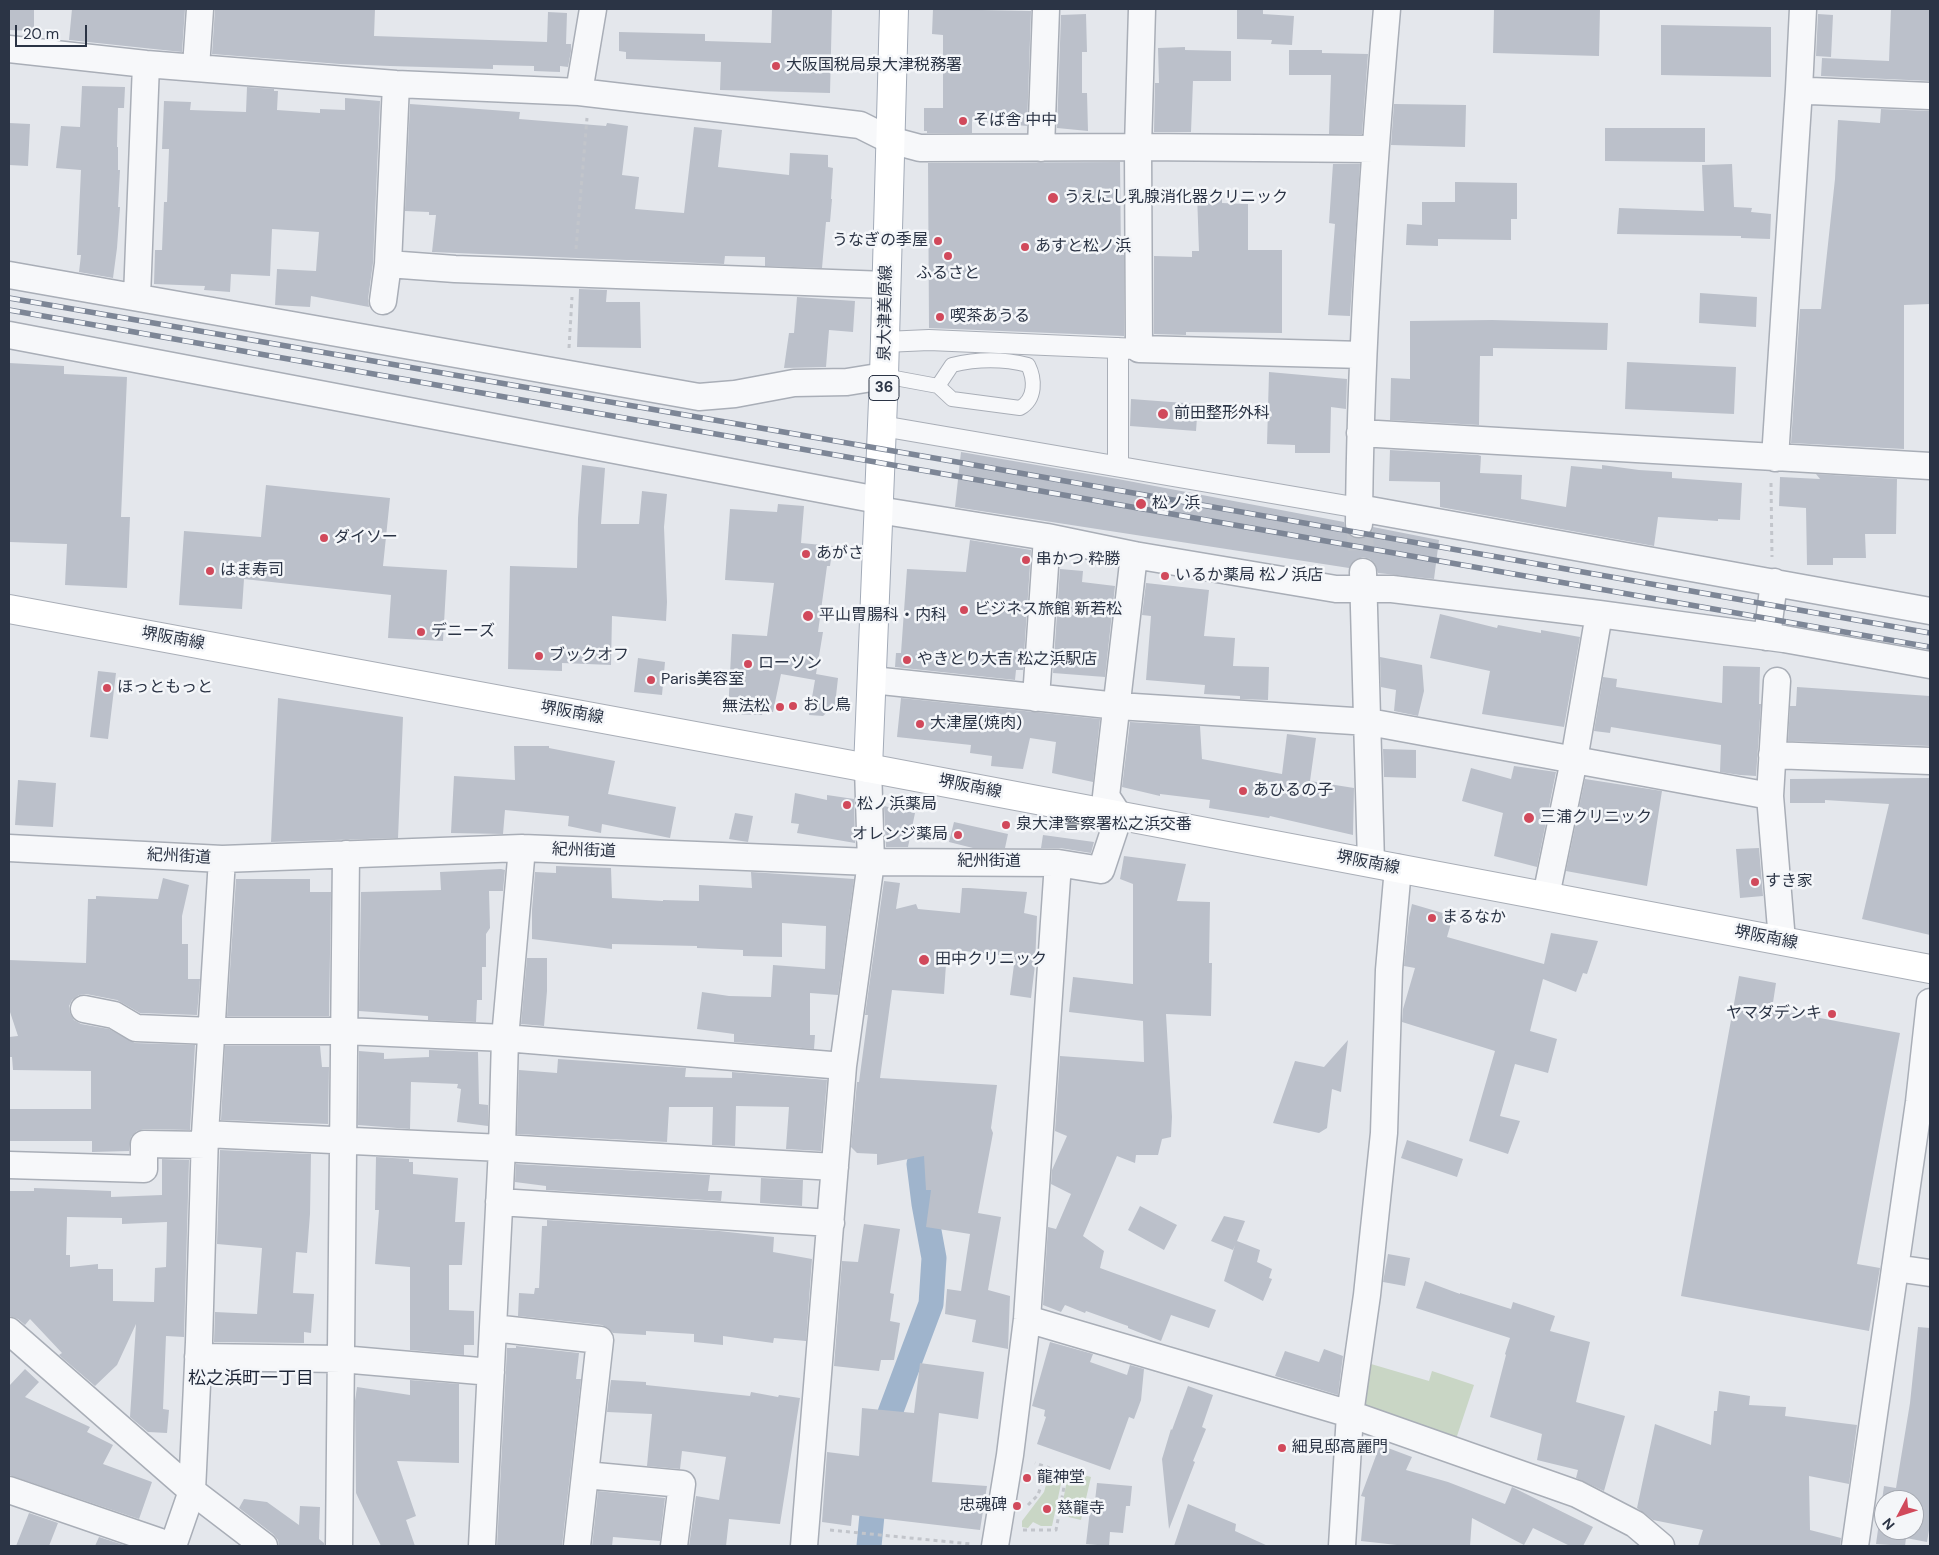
<!DOCTYPE html>
<meta charset="utf-8">
<style>
body{margin:0}
#map{position:relative;width:1939px;height:1555px;overflow:hidden;background:#e4e7ec;font-family:"DM Sans",sans-serif}
canvas{display:block}
.frame{position:absolute;inset:0;border:10px solid #2b3445;pointer-events:none}
.north{position:absolute;left:1874px;top:1490px;width:50px;height:50px;box-sizing:border-box;background:#f4f6f9;border:1px solid #a4a8b1;border-radius:50%;rotate:230deg;font-size:14px;font-weight:700;line-height:20px;text-align:center;color:#2b3445}
.north::after{content:'';display:block;margin:auto;width:18px;height:22px;background:#d1495b;clip-path:polygon(50% 0,100% 100%,50% 72%,0 100%)}
.scale{position:absolute;left:15px;top:25px;width:72px;height:22px;box-sizing:border-box;border:2px solid #2b3445;border-top:0;padding-left:6px;font-size:15px;line-height:18px;white-space:nowrap;color:#2b3445;-webkit-text-stroke:4px #f4f6f9;paint-order:stroke}
</style>
<div id="map">
<canvas width="1939" height="1555"></canvas>
<div class="frame"></div>
<div class="north">N</div>
<div class="scale">20 m</div>
</div>
<script>
const c = document.querySelector('canvas').getContext('2d');
c.lineJoin = 'round';
function paint(path, color) { c.fillStyle = color; c.fill(path, 'evenodd'); }
function stroke(path, color, width, dash) { c.strokeStyle = color; c.lineWidth = width; c.lineCap = dash ? 'butt' : 'round'; c.setLineDash(dash || []); c.stroke(path); }
function write(font, color, halo, rows, align = 'center') {
  c.font = font + ' "DM Sans","Noto Sans JP",sans-serif'; c.lineWidth = 5; c.setLineDash([]); c.textBaseline = 'middle'; c.strokeStyle = halo; c.fillStyle = color; for (const [text, x, y, turn = 0] of rows) {
    c.save(); c.translate(x, y); c.rotate((+turn || 0) * Math.PI / 180); c.textAlign = isNaN(turn) ? turn : align; if (halo) c.strokeText(text, 0, 0); c.fillText(text, 0, 0); c.restore();
  }
}
paint(new Path2D(`
 M1371 1364 1429 1381 1432 1371 1474 1385 1456 1439 1364 1409Z
 M1069 1471 1091 1477 1081 1520 1060 1515Z
 M1049 1474 1062 1479 1052 1526H1041L1033 1522 1028 1528 1022 1527V1521L1044 1492Z`), '#c9d6c5');
stroke(new Path2D(`
 M883 1442 890 1413 931 1304 934 1258 924 1204 919 1164
 M869 1546 875 1484`), '#9fb4cc', 25);
paint(new Path2D(`
 M9 9H34V31L9 30Z
 M72 9H185L182 52 69 40Z
 M215 9H375L374 36 547 42 548 12 567 13 566 44H571V51L568 67 560 66V72L534 71V66L493 65V69L390 66 340 64 212 54Z
 M772 9H832L830 93 720 90 721 62 626 59V52L619 51V32L705 34V41L771 43Z
 M933 9 1031 11 1027 126 972 121V133H927V131H924V108H943V35L932 34Z
 M1237 9H1263V14L1294 16 1292 45 1271 44 1272 40 1237 39Z
 M1494 9H1600L1599 56 1493 53Z
 M1891 9H1930V81L1821 76 1822 58 1889 61Z
 M1086 14 1087 52H1082V93H1087L1088 131 1057 128 1061 15Z
 M1818 14 1833 15 1831 57 1816 56Z
 M1661 25 1771 27V77L1661 75Z
 M1185 47V50L1231 51V81H1193L1191 132H1154L1155 83H1159L1158 48Z
 M1289 50H1322V53L1368 54 1362 134H1329L1331 75H1289Z
 M82 86 125 87 124 108H118L117 147H118V170H120L118 207H120L117 248 113 278 79 272 81 255H77L81 170 56 168 61 126 80 127Z
 M247 87 274 89V91H278L277 110 320 113V109L345 110V98L380 101 373 263 368 299 369 307 311 296 310 307 275 305 277 269 316 271 319 232 272 229 270 276 231 274 230 292 204 290 205 286 154 284 155 250H162L164 202H167L169 149H162L164 101 191 102 190 110 246 112Z
 M410 104 520 112 519 119 606 126 607 123 628 126 622 175 639 177 635 209 684 213 694 127 722 130 718 167 789 175 790 153 828 155V167L833 168 831 199H832L830 222H826L822 268 765 266V257L725 256 724 264 432 252 436 215H429V212L405 211Z
 M1394 104 1466 105 1465 147 1391 145Z
 M1881 109 1930 111V304L1904 305V449L1791 443 1800 309H1821L1835 179 1838 120 1880 123Z
 M9 123 30 124 28 166 9 165Z
 M1605 128H1705V162L1605 161Z
 M1120 162 1121 255H1124V336L929 328 928 163Z
 M1333 164H1360L1350 316 1328 315 1335 224 1329 223Z
 M1732 164 1734 207 1752 208 1751 212 1771 214 1770 239 1741 238V236L1617 234 1619 208 1704 211 1702 165Z
 M1455 182 1517 183V219H1511V240L1438 239V246L1406 245 1407 224 1422 225V202H1455Z
 M1222 192V203L1248 204V250H1282V333L1186 332V335L1154 334V256L1192 257V251H1199L1197 193Z
 M579 289 607 290 606 302H640L641 348 577 347Z
 M1700 293 1757 297 1756 327 1699 323Z
 M797 297 855 301 853 332 829 330 826 367 784 368 789 333H794Z
 M1492 320 1608 323 1607 350 1493 348V356H1480L1479 425 1390 420 1391 378 1410 379V321Z
 M1627 362 1736 367 1734 414 1625 409Z
 M9 363 64 366V374L127 377 121 517H130L127 588 65 585 67 544 9 542Z
 M1269 372 1347 379 1346 409 1331 407 1330 453H1295V445L1267 444Z
 M1131 399 1198 404 1196 431 1130 426Z
 M1390 450 1478 455 1481 456 1480 473 1522 475 1521 499 1566 507 1571 466 1602 469V465L1639 470 1672 472V478L1742 483 1740 520 1718 519V521L1658 517 1654 546 1440 507V482L1389 481Z
 M961 452 1118 479 1344 522 1346 532 1351 537 1358 539 1367 537 1372 532 1373 527 1439 540 1434 579 1378 573 1375 564 1370 559 1363 557 1355 560 1349 568 955 507Z
 M582 465 605 468 601 524H639L642 491 667 494 664 527 667 602 666 621 612 616 611 665 562 663V671L508 669 510 566 577 568 578 518Z
 M1816 474 1897 479 1896 534H1865L1866 558H1833V565H1807L1806 508 1779 506 1780 477 1820 479Z
 M266 485 390 498 383 566 447 570 443 641 388 638 391 595 244 579 242 609 179 605 184 531 261 537Z
 M778 504 804 506 801 543 833 546 830 566H827L818 632H823L816 674 838 678 835 705 823 716 809 715 815 680 781 674 773 712 763 711 762 715 728 714 732 634 767 636 774 583 725 580 730 509 777 512Z
 M970 540 1031 550 1023 670H1016L1015 680 895 667 896 653H901L907 569 966 572Z
 M1060 569 1083 571 1082 582 1115 586 1105 677 1053 673Z
 M1146 583 1209 590 1204 636 1235 638 1233 666 1269 667 1268 700 1240 699V696L1204 694 1205 685 1146 680 1151 616 1142 615Z
 M1440 614 1497 628 1498 625 1541 633V630L1580 637 1564 727 1482 714 1490 671 1430 658Z
 M1380 657 1422 665 1424 691 1418 716 1394 711 1396 690 1381 687Z
 M638 658 665 662 662 695 634 692Z
 M1723 666 1760 667 1759 704H1761L1756 776 1740 775 1720 772 1721 745 1611 727 1610 733 1594 731 1603 677 1617 679 1616 687 1722 703Z
 M98 671 116 673 108 739 90 737Z
 M1797 687 1930 696V746L1788 741 1790 706H1796Z
 M278 698 403 717 398 838 271 842Z
 M901 698 1100 719 1093 782 1052 773 1056 742 1030 738 1023 769 991 766 992 756 970 753 971 745 897 737Z
 M1130 722 1200 726 1202 759 1282 774 1287 734 1316 738 1310 781 1354 788 1353 835 1270 816 1269 818 1209 808 1210 800 1160 794V796L1122 787Z
 M514 746H549V748L615 761 608 794 676 807 670 838 602 824 601 833 568 826 569 816 505 810 503 834 451 833 454 776 515 780Z
 M1383 749 1416 750V778L1384 777Z
 M1514 766 1556 772 1537 867 1494 856 1503 813 1462 801 1471 768 1511 779Z
 M1930 778V935L1862 919 1889 804 1825 800V803H1790V779Z
 M1585 779 1662 791 1647 886 1566 871Z
 M18 780 56 783 53 827 15 825Z
 M795 793 827 800V795L854 799 855 843 797 833 799 824 791 823Z
 M884 806 915 813 908 847H886Z
 M735 813 753 816 748 842 729 839Z
 M954 822 1008 834 1005 848H973L949 842Z
 M1043 835 1094 842 1091 853 1060 848H1041Z
 M1759 848 1763 896 1740 898 1736 849Z
 M1124 856 1186 864 1177 901 1210 902 1209 963H1212L1211 1016 1166 1014 1172 1117 1171 1137 1162 1139 1158 1155H1136L1135 1163 1117 1156 1083 1236 1104 1251 1100 1268 1216 1310 1209 1328 1171 1315 1161 1341 1128 1328V1326L1086 1311 1085 1313 1065 1305 1061 1312 1043 1305 1048 1227 1056 1229 1071 1194 1051 1184 1052 1170 1067 1136 1055 1131 1060 1056 1144 1062 1143 1021 1069 1012 1073 977 1133 984V884L1120 879Z
 M556 866 611 868 612 898 663 901V900L699 901V885L752 888 751 872 854 879 838 995 810 993V1035H815L814 1049 734 1042V1034L697 1029 702 992 729 996 771 997 773 965 825 969 826 926 782 923V957L743 956V950L697 948V946L612 944V949L532 939V910L535 872 556 873Z
 M501 869 505 870 503 891H489L490 928 486 934V967H482V1000H477L476 1022 428 1020V1016L359 1011 361 892 441 890 440 872Z
 M163 878 189 885 182 916V944H188V979H200L197 1015 140 1013 117 1000 86 994 79 995 72 1000 69 1006 70 1013 74 1020 81 1024 109 1029 135 1043 195 1045 190 1130 144 1129 137 1131 131 1137 129 1151 92 1152V1141H9V1109H91V1071L13 1070 12 1057H9V1037L18 1036 9 1009V960L86 963 88 899H96V896L158 899Z
 M236 879H310V892H331L329 1016H227Z
 M884 881 900 883 896 909 916 904 918 909 960 913 962 888H969L1027 892 1024 913 1037 916 1035 965 1031 998 1010 995 1015 957 947 949 944 994 892 990 880 1078 997 1085 991 1128 993 1133 978 1213 1001 1217 988 1290 1010 1296 1008 1349 972 1342 976 1320 945 1314 947 1289 961 1291 970 1234 926 1227 931 1190H926L924 1156 877 1165V1154L857 1153 851 1147 857 1082H859L868 1015H865Z
 M1412 904 1453 916 1447 937 1544 964 1551 933 1598 941 1587 974 1583 973 1576 992 1543 979 1530 1031 1557 1039 1548 1073 1515 1064 1500 1116 1520 1121 1508 1154 1469 1141 1495 1051 1402 1022 1403 1009 1415 968 1404 966 1409 918Z
 M527 958H547V991L544 1026 521 1024Z
 M1739 976 1776 983 1772 1009 1900 1033 1857 1264 1880 1268 1869 1331 1681 1296Z
 M1348 1040 1341 1092 1332 1089 1327 1128 1319 1133 1273 1123 1295 1061 1324 1067Z
 M225 1046H320L322 1067H329L328 1124 221 1120Z
 M429 1050 478 1052 479 1104 488 1105V1126L457 1122 461 1089 457 1088 458 1084 411 1082 410 1129 358 1125 359 1051 384 1053V1059L429 1057Z
 M558 1059 686 1068 685 1077 732 1078V1072L827 1080 821 1151 786 1149 789 1107 736 1106 735 1146 712 1145 713 1107H669L667 1142 517 1134 519 1070 557 1073Z
 M1407 1140 1463 1159 1457 1177 1401 1158Z
 M220 1150 311 1154 310 1214 307 1253 296 1252 293 1293 314 1294 311 1333 304 1332V1343L214 1342 215 1312 257 1314 262 1248 217 1244Z
 M376 1157 409 1159V1162H413V1174L458 1178 455 1222H465L462 1265H449V1310L474 1311V1345H464V1355L410 1350V1267L375 1264 379 1210H375Z
 M162 1159 189 1160 184 1337 166 1336 163 1409 169 1410 167 1433 148 1432 130 1417 136 1324 117 1365 95 1386 59 1355 62 1353 30 1319 25 1325 18 1319 9 1316V1191H34V1188L111 1191V1197L162 1195ZM67 1217 122 1218V1224L167 1222 166 1267 155 1268 154 1302 113 1301V1269H98V1264L70 1267V1255H66Z
 M516 1164 710 1175 708 1191H722L721 1201 546 1190V1186L515 1182Z
 M761 1178 803 1180 802 1206 760 1203Z
 M1140 1206 1177 1225 1164 1250 1128 1230Z
 M1224 1216 1245 1221 1237 1241 1260 1250 1257 1262 1272 1269 1269 1278 1272 1279 1263 1301 1224 1281 1235 1245 1233 1250 1211 1241Z
 M547 1220 719 1231 774 1237 773 1252 812 1259 806 1341 774 1338 773 1343 723 1336V1345L694 1342V1334L646 1331V1335L613 1333 608 1328 602 1325 518 1316 519 1293 534 1294 535 1288H539L542 1226H547Z
 M864 1224 900 1229 890 1293 894 1294 890 1321 900 1323 894 1360H881L879 1371 834 1366 842 1261 858 1262Z
 M1388 1254 1410 1258 1405 1286 1383 1282Z
 M1425 1281 1460 1294V1293L1511 1309 1513 1302 1555 1316 1550 1331 1590 1342 1576 1402 1625 1416 1604 1491 1576 1478 1578 1470 1537 1460 1542 1434 1490 1417 1506 1355 1505 1354 1510 1338 1416 1308Z
 M1918 1327 1930 1328V1524L1927 1542 1906 1538 1905 1546 1876 1544 1884 1486 1896 1488 1910 1403ZM1884 1500H1914V1530H1884Z
 M1050 1342 1093 1354 1090 1362 1127 1375 1130 1365 1144 1369 1141 1400 1134 1419 1129 1417 1110 1470 1037 1444 1046 1417 1044 1416 1045 1410 1032 1406Z
 M516 1346 579 1353 576 1379H581L562 1546H497L507 1348H516Z
 M1324 1349 1343 1356 1338 1395 1275 1376 1285 1351 1319 1362Z
 M920 1363 984 1372 978 1419 939 1413 932 1482 987 1486 980 1530 852 1515 851 1526 822 1522 827 1452 859 1456 862 1408 914 1413Z
 M25 1369 39 1382 25 1397 90 1427 87 1432 113 1445 103 1464 152 1482 139 1519 9 1475V1386Z
 M410 1380 459 1384V1463L397 1461 416 1516 406 1520 415 1546H381L356 1493 355 1401 357 1387 410 1395Z
 M611 1380 646 1382V1385L750 1396 751 1392 778 1397 779 1395 800 1398 780 1524 729 1519 726 1546H689L696 1496 719 1500 726 1457 682 1451 680 1469 647 1466 652 1414 607 1412Z
 M1188 1386 1213 1395 1202 1427 1206 1429 1193 1461 1195 1462 1169 1529 1162 1459 1171 1429 1172 1430Z
 M1719 1391 1750 1396 1749 1405 1786 1407 1785 1416 1857 1425 1849 1484 1809 1476 1810 1530 1841 1538 1840 1546H1698L1703 1530 1653 1520 1637 1508 1655 1424 1711 1445 1714 1411H1717Z
 M1380 1445 1412 1457 1406 1470 1448 1482 1505 1504 1512 1487 1593 1527 1583 1546H1570L1533 1528 1524 1545 1472 1518 1470 1546H1406L1361 1541 1365 1497 1361 1496Z
 M1097 1483 1132 1486 1130 1506H1126L1123 1533 1110 1532 1109 1546 1086 1544 1090 1510H1094Z
 M598 1491 665 1498 660 1541 613 1537 612 1546H592Z
 M244 1499 267 1502 299 1525 300 1506 320 1507 319 1539 324 1543V1546H279L278 1540 273 1534 239 1508Z
 M1188 1504 1236 1524 1235 1531 1268 1546H1174Z
 M29 1513 58 1523 49 1546H16Z
 M99 1537 127 1546H95Z`), '#bbc0ca');
stroke(new Path2D(`
 M1359 524 1363 571`), '#bfc3cb', 26, [26, 13]);
const service = new Path2D(`
 M884 376 938 386 952 399 1020 408C1036 399 1035 379 1028 365 1004 359 977 359 952 365L938 386`);
const pedestrian = new Path2D(`
 M885 342 929 340 1139 349
 M1118 348V466
 M882 426 1359 508`);
const minor = new Path2D(`
 M1142 9 1138 147 1139 349 1363 355
 M9 49 146 64 396 84 579 92 860 125 890 140 920 148 1138 147 1375 149
 M196 67 200 9
 M1799 89 1810 91 1930 96
 M579 92 593 9
 M1041 148 1046 9
 M388 264 455 269 886 285
 M9 275 699 397 735 394 794 383 847 382 884 376
 M137 297 146 64
 M383 301 388 264 396 84
 M9 335 878 500
 M1360 433 1930 466
 M1775 458 1799 89 1803 9
 M1359 508 1930 611
 M878 510 1047 537 1134 555 1336 589H1392L1599 614 1784 639 1930 665
 M1359 524C1360 352 1372 180 1387 9
 M1363 572 1371 863
 M1767 637 1774 582
 M872 680 1118 706 1369 722 1770 796
 M1777 681 1770 796 1782 941
 M1036 698 1047 537
 M1772 755 1930 761
 M9 848 222 859 522 848 871 862 1058 863 1101 870 1119 816 1106 796 1134 555
 M1546 896 1574 760 1599 614
 M84 1009 114 1015 136 1028 211 1031H344L505 1038 843 1066
 M205 1134 502 1148 835 1167
 M9 1165 144 1169V1144L205 1145
 M499 1202 831 1223
 M1895 1268 1930 1273
 M1027 1319 1350 1414 1577 1494 1635 1524 1661 1546
 M493 1328 600 1340 577 1546
 M9 1331 192 1491 264 1546
 M198 1357 341 1359 491 1372
 M585 1475 682 1484 674 1546
 M9 1490 172 1546
 M173 1546 192 1491 199 1342 205 1134 222 859
 M339 1546 346 854
 M482 1546 502 1148 505 1038 522 848
 M804 1546 843 1066 871 862 868 768
 M995 1546 1010 1455 1027 1319 1058 863
 M1342 1546 1350 1414 1367 1295 1384 1133 1389 970 1398 868
 M1855 1546 1919 1102 1930 1002`);
const secondary = new Path2D(`
 M9 609 868 768 1930 969`);
const primary = new Path2D(`
 M868 768 884 376 894 9`);
stroke(service, '#a9aeb7', 16);
stroke(pedestrian, '#a9aeb7', 22);
stroke(minor, '#a9aeb7', 29);
stroke(secondary, '#a9aeb7', 30);
stroke(primary, '#a3abb8', 30);
stroke(new Path2D(`
 M576 249 587 118
 M569 348 572 297
 M1771 483 1772 557
 M1028 1505 1038 1495 1047 1467 1035 1463
 M830 1530 971 1544
 M1023 1530H1056L1066 1476 1047 1467`), '#c2c5cb', 3, [4, 4]);
stroke(service, '#f7f8fa', 14);
stroke(pedestrian, '#f7f8fa', 20);
stroke(minor, '#f7f8fa', 26);
stroke(secondary, '#fff', 28);
stroke(primary, '#fff', 28);
const rail = new Path2D(`
 M9 298 957 462 1930 633
 M9 310 1930 647`);
stroke(rail, '#7d8696', 5.5);
stroke(rail, '#f4f6f9', 4, [11]);
for (const [x, y, r, color] of [
 [776,66,5,"#d1495b"],
 [963,121,5,"#d1495b"],
 [1053,198,6,"#d1495b"],
 [938,241,5,"#d1495b"],
 [1025,247,5,"#d1495b"],
 [948,256,5,"#d1495b"],
 [940,317,5,"#d1495b"],
 [1163,414,6,"#d1495b"],
 [1141,504,6,"#d1495b"],
 [324,538,5,"#d1495b"],
 [806,554,5,"#d1495b"],
 [1026,560,5,"#d1495b"],
 [210,571,5,"#d1495b"],
 [1165,576,5,"#d1495b"],
 [964,610,5,"#d1495b"],
 [808,616,6,"#d1495b"],
 [421,632,5,"#d1495b"],
 [539,656,5,"#d1495b"],
 [907,660,5,"#d1495b"],
 [748,664,5,"#d1495b"],
 [651,680,5,"#d1495b"],
 [107,688,5,"#d1495b"],
 [793,706,5,"#d1495b"],
 [780,707,5,"#d1495b"],
 [920,724,5,"#d1495b"],
 [1243,791,5,"#d1495b"],
 [847,805,5,"#d1495b"],
 [1529,818,6,"#d1495b"],
 [1006,825,5,"#d1495b"],
 [958,835,5,"#d1495b"],
 [1755,882,5,"#d1495b"],
 [1432,918,5,"#d1495b"],
 [924,960,6,"#d1495b"],
 [1832,1014,5,"#d1495b"],
 [1282,1448,5,"#d1495b"],
 [1027,1478,5,"#d1495b"],
 [1017,1506,5,"#d1495b"],
 [1047,1509,5,"#d1495b"]
]) { const dot = new Path2D(); dot.arc(x, y, r, 0, 2 * Math.PI); c.fillStyle = color; c.fill(dot); stroke(dot, '#f4f6f9', 2); }
for (const [x, y, w] of [
 [884,388,30]
]) { const box = new Path2D(); box.roundRect(x - w / 2, y - 12.5, w, 25, 4); c.fillStyle = '#f4f6f9'; c.fill(box); stroke(box, '#2b3445', 1); }
write('bold 15px', '#2b3445', null, [
 ["36",884,388]
]);
write('16px', '#2b3445', '#f4f6f9', [
 ["大阪国税局泉大津税務署",786,66],
 ["そば舎 中中",973,121],
 ["うえにし乳腺消化器クリニック",1064,198],
 ["うなぎの季屋",928,241,"right"],
 ["あすと松ノ浜",1035,247],
 ["ふるさと",948,274,"center"],
 ["喫茶あうる",950,317],
 ["前田整形外科",1174,414],
 ["松ノ浜",1152,504],
 ["ダイソー",334,538],
 ["あがさ",816,554],
 ["串かつ 粋勝",1036,560],
 ["はま寿司",220,571],
 ["いるか薬局 松ノ浜店",1175,576],
 ["ビジネス旅館 新若松",974,610],
 ["平山胃腸科・内科",819,616],
 ["デニーズ",431,632],
 ["ブックオフ",549,656],
 ["やきとり大吉 松之浜駅店",917,660],
 ["ローソン",758,664],
 ["Paris美容室",661,680],
 ["ほっともっと",117,688],
 ["おし鳥",803,706],
 ["無法松",770,707,"right"],
 ["大津屋(焼肉)",930,724],
 ["あひるの子",1253,791],
 ["松ノ浜薬局",857,805],
 ["三浦クリニック",1540,818],
 ["泉大津警察署松之浜交番",1016,825],
 ["オレンジ薬局",948,835,"right"],
 ["すき家",1765,882],
 ["まるなか",1442,918],
 ["田中クリニック",935,960],
 ["ヤマダデンキ",1822,1014,"right"],
 ["細見邸高麗門",1292,1448],
 ["龍神堂",1037,1478],
 ["忠魂碑",1007,1506,"right"],
 ["慈龍寺",1057,1509]
], 'left');
write('16px', '#2b3445', '#f4f6f9', [
 ["泉大津美原線",886,313,-89],
 ["堺阪南線",173,639,10],
 ["堺阪南線",572,713,10],
 ["堺阪南線",970,787,11],
 ["紀州街道",584,851,2],
 ["紀州街道",179,857,3],
 ["紀州街道",989,862],
 ["堺阪南線",1368,863,11],
 ["堺阪南線",1766,938,11]
]);
write('18px', '#1d2536', '#f4f6f9', [
 ["松之浜町一丁目",251,1379]
]);
</script>
